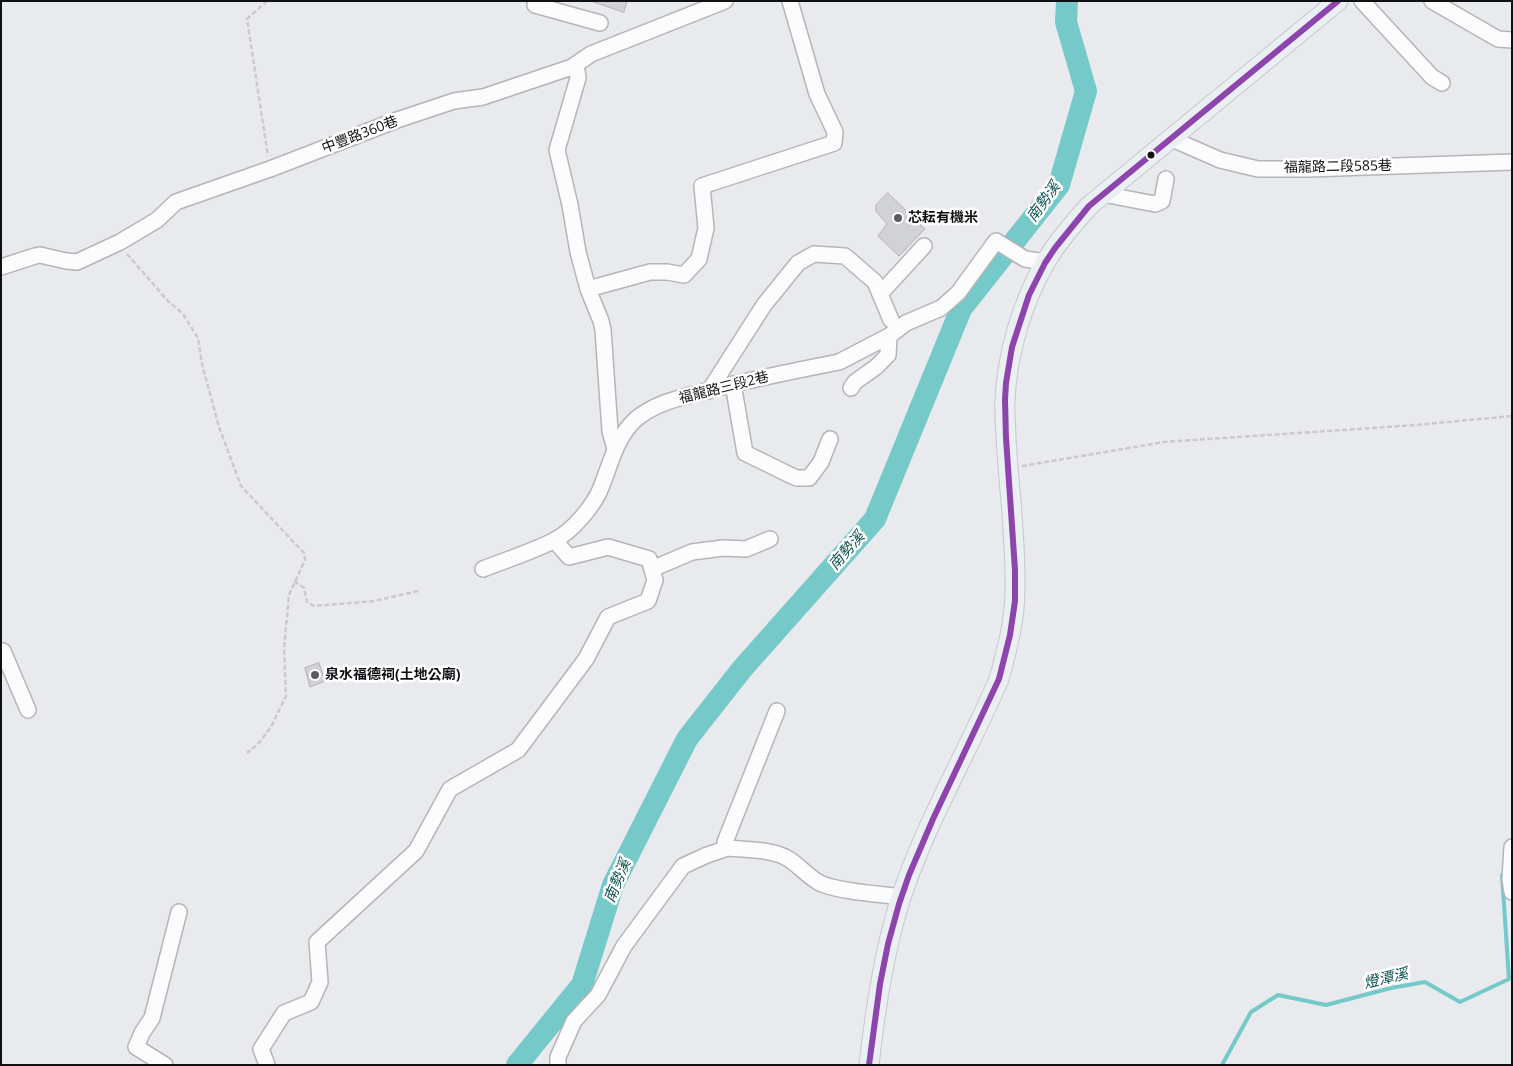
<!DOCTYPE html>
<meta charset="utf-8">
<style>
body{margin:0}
#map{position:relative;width:1513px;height:1066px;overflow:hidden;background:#e8eaee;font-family:"Open Sans",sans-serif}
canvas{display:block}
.frame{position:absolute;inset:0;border:2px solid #0e1013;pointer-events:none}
</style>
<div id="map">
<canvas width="1513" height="1066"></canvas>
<div class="frame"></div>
</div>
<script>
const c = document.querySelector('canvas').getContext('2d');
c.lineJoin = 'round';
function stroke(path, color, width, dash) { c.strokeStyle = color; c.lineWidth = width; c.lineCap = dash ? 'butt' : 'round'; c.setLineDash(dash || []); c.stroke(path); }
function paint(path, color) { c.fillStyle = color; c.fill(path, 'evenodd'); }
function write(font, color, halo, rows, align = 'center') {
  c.font = font + ' "Open Sans","Noto Sans TC",sans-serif'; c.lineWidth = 5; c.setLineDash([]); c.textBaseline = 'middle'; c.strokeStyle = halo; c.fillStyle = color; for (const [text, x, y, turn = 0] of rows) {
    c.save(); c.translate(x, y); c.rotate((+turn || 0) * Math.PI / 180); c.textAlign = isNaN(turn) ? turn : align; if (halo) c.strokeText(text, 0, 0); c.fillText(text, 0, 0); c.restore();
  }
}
stroke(new Path2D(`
 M1222 1065 1251 1012 1278 995 1326 1005 1391 988 1425 982 1460 1002 1509 979 1502 875`), '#75c9c8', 4);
stroke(new Path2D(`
 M517 1065 582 985 613 885 687 739 742 669 875 519 961 309 1059 185 1086 91 1066 22 1067 1`), '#75c9c8', 22);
const building = new Path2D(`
 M591 1H627L624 12Z
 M888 193 925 229 899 256 878 236 887 224 876 211V205Z
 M319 663 325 681 310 687 305 668Z`);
paint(building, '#d1d2d6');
stroke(building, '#b1b1b5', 1);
const minor = new Path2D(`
 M536 1 535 5 600 23
 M1362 1 1432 77 1442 83
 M1432 1 1498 39 1512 40
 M572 67 577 71 578 78 557 150 570 205 578 252 588 289 601 321 603 330 610 431 615 449
 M1170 138 1220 160 1258 169H1309L1512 162
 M1103 194 1155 204 1162 201 1166 179
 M1 267 35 256 40 255 66 261 77 262 120 242 157 220 176 202 270 169 397 120 454 101 483 97 572 67 591 54 725 1
 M588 289 650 272H667L684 275 699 259 706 228 702 186 834 143 835 132 817 94 790 1
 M880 294 924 246
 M733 384 745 453 792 476 797 478H809L821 462 830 439
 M851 388 855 382 876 367 888 355 889 336
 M709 391 764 305 798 263 814 254 845 256 875 282 891 320
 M483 569C506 560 531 552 553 541 572 532 595 505 602 485 611 462 617 436 636 419 655 403 679 398 702 392 747 380 793 371 839 362L889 336 906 323 941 308 958 293 996 241 1025 259 1046 262
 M652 569 692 552 723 548 746 549 770 539
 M1 652 3 651 28 710
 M777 711 725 842 728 848C747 850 768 849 785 857 799 864 808 878 822 884 842 892 880 894 902 897
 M1512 847 1510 879 1512 892
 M165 1065 136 1047 142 1033 152 1018 179 912
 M267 1065 261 1049 284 1013 311 1002 320 982 317 942 416 851 450 789 518 750 586 659 608 617 648 601 655 580 649 559 608 547 569 557 555 541
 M558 1065V1057L574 1021 598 995 624 946 683 866 707 855 728 848`);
const major = new Path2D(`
 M869 1065C875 1011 883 956 899 904 923 827 967 754 999 679 1007 650 1015 620 1015 589 1016 539 1009 489 1006 438 1006 426 1004 413 1005 400 1007 354 1022 303 1045 263 1057 242 1073 224 1089 206L1338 1`);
stroke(minor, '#b3b5b8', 18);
stroke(major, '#c7c8c9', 21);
stroke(new Path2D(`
 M267 1 247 19 268 156
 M127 254 168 301 183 314 198 338 202 364 219 427 241 486 304 553 305 560 289 595 284 648 286 696 271 727 259 743 247 753
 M1022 466 1164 442 1416 425 1512 416
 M294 581 304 588 307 602 314 606 374 601 418 591`), '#cacacc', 2.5, [5, 2.5]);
stroke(minor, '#fcfcfc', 15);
stroke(major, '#e9eff3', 19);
stroke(new Path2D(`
 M869 1065 880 984 888 944 899 904 909 875 933 819 999 679 1010 635 1015 601V570L1006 438 1005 400 1006 383 1012 347 1029 295 1045 263 1055 248 1089 206 1338 1`), '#8e44ad', 6);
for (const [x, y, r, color] of [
 [1151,155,4.5,"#0e1013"],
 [898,218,5,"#5a5c60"],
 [315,675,5,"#5a5c60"]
]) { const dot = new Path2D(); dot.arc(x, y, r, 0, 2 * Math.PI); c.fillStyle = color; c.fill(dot); stroke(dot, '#fff', 2); }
write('14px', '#0e1013', '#fff', [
 ["中豐路360巷",360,135,-21],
 ["福龍路二段585巷",1338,167,-1],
 ["福龍路三段2巷",724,388,-14]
]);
write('bold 14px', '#0e1013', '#fff', [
 ["芯耘有機米",908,218],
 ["泉水福德祠(土地公廟)",325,675]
], 'left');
write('italic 15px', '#08504e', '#fff', [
 ["南勢溪",1044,202,-54],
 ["南勢溪",847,551,-49],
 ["南勢溪",618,881,-67],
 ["燈潭溪",1386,979,-13]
]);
</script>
